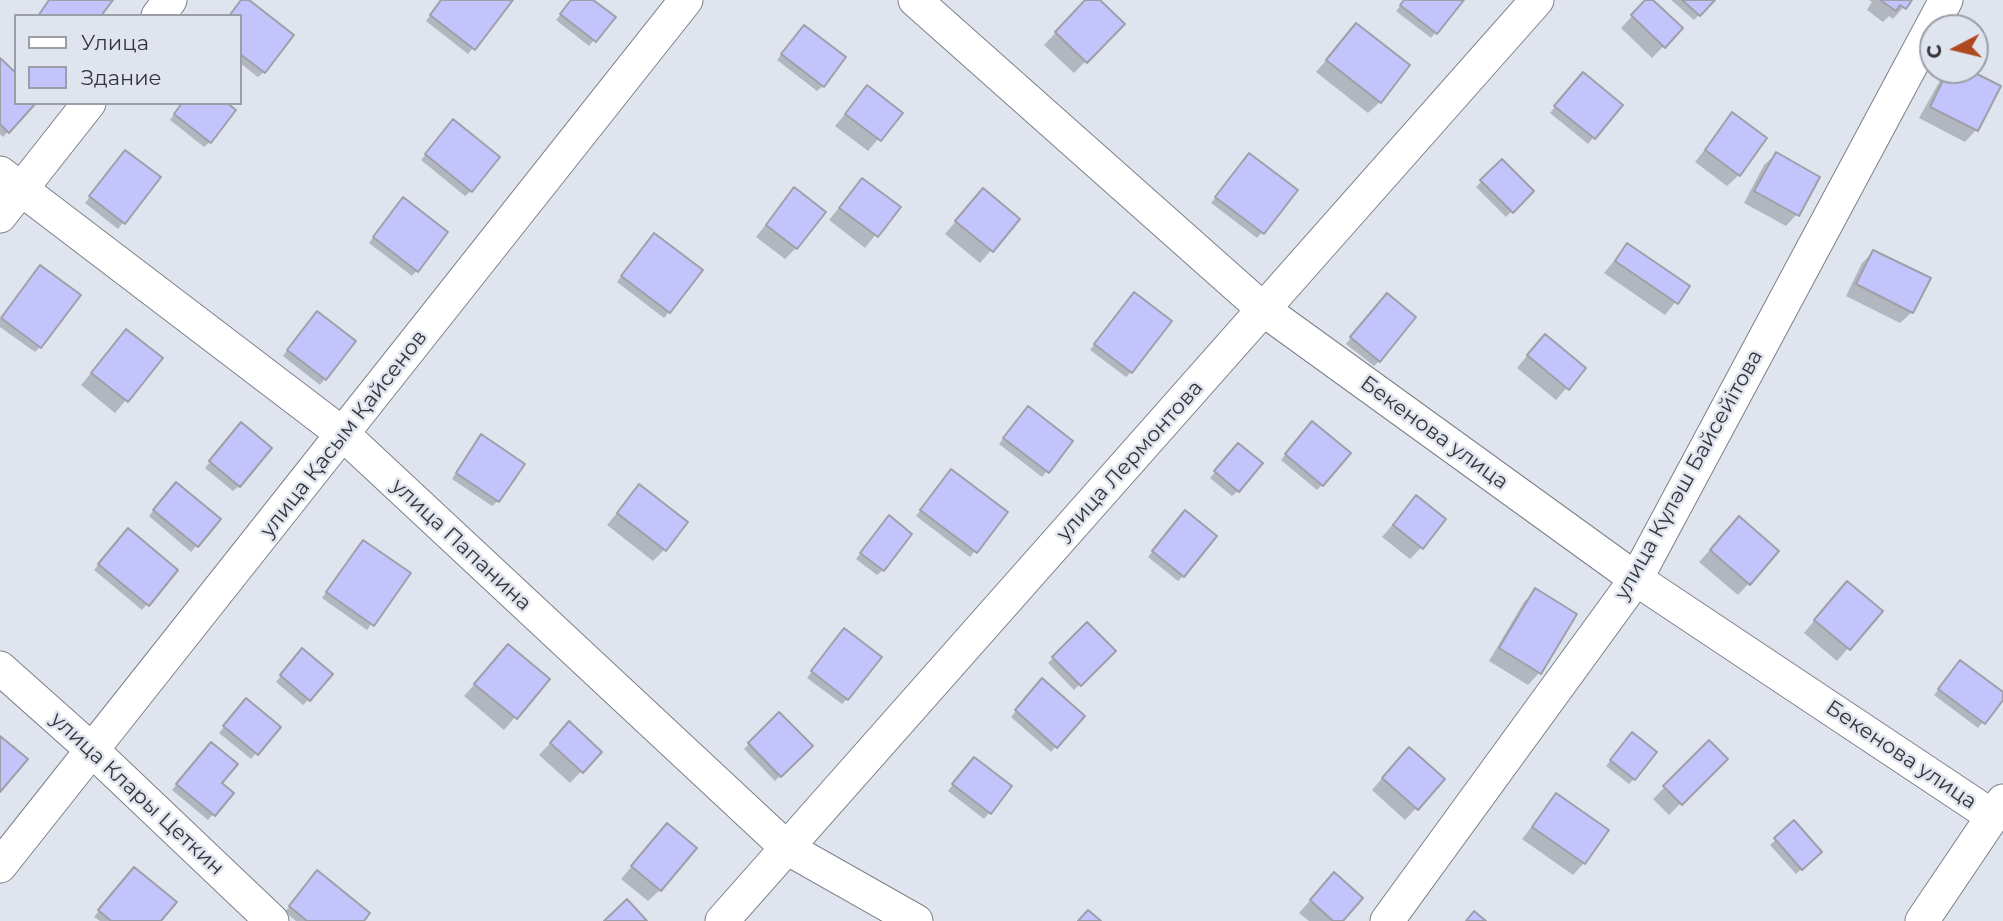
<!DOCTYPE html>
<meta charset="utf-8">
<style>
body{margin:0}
#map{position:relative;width:2003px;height:921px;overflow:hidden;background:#dfe4ee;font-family:Montserrat,sans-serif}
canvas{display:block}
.legend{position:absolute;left:14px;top:14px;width:228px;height:91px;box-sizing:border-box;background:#dfe4ee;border:2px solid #9b9ea6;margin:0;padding:9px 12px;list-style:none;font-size:21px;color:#343639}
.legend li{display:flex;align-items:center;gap:14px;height:35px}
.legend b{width:35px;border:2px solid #9b9ea6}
.north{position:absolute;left:1919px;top:14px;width:70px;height:70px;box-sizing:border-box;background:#dfe4ee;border:2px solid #9b9ea6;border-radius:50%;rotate:263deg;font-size:19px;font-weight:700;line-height:28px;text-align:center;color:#343639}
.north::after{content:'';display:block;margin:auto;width:24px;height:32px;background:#af4820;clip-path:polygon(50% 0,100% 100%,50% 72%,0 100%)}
</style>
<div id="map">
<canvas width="2003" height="921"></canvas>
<ul class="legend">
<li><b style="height:9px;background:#fff"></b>Улица</li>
<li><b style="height:19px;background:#c4c4fd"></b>Здание</li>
</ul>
<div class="north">С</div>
</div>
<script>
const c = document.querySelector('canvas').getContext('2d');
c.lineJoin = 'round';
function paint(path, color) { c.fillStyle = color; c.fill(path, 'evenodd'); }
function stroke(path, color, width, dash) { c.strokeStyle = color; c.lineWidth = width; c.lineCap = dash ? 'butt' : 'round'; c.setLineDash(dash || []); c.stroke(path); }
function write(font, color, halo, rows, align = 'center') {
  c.font = font + ' Montserrat,sans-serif'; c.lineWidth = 5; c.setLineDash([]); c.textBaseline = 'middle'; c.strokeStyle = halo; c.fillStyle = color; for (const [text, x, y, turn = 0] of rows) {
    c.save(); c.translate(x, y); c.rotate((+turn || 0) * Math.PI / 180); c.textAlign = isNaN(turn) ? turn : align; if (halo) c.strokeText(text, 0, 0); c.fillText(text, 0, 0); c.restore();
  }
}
paint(new Path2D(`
 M242 0H246L264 72 258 77 240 63Z
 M442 0H511L468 54 426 21Z
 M572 0H590L613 17 589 46 556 20Z
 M1087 0H1097L1122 24 1074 73 1044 45Z
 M1405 0H1461L1431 38 1396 11Z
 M1647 0 1681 28 1652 58 1621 28Z
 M1671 0H1713L1694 20Z
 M1869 0H1910L1893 19 1889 16 1883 22 1867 10 1872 2Z
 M1356 25 1380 102 1368 113 1316 72Z
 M798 32 823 86 817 91 777 60Z
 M0 61 16 103H34L3 137 0 134Z
 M1946 70H1965L1976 130 1965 142 1919 118Z
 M1577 80 1620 105 1588 144 1550 113Z
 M867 88 900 113 868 151 835 126Z
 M182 103 210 142 204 147 170 120Z
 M1732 115 1739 175 1727 186 1695 162Z
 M448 126 471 191 465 196 421 160Z
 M1776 154 1797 214 1786 226 1744 203 1764 165Z
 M120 157 158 178 118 229 85 203Z
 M1244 160 1296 191 1257 238 1211 203Z
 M1502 161 1531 191 1506 217 1476 187Z
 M862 180 898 207 865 248 829 220Z
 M794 189 796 248 785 259 756 237Z
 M972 202 1018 219 980 263 945 234Z
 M397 205 417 270 412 276 369 243Z
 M649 240 701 271 664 318 617 282Z
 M1627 245 1688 286 1665 315 1604 273Z
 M1873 252 1912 312 1900 323 1846 296 1862 263Z
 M35 272 40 347 35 352 0 327V320Z
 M1129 300 1131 372 1126 377 1090 350Z
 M1382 301 1379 361 1374 366 1346 344Z
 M311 318 354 341 320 385 283 356Z
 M126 331 161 358 115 413 81 385Z
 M1534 347 1584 368 1556 400 1517 368Z
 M1022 414 1071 442 1042 477 999 444Z
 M1307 428 1322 485 1317 490 1281 460Z
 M236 430 239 486 233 491 205 468Z
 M476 442 498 501 492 506 452 479Z
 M1233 450 1238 491 1232 496 1210 478Z
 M946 476 1006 512 970 557 916 516Z
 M639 486 664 550 653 561 607 525Z
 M171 489 219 519 191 552 149 516Z
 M1416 497 1421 548 1410 559 1382 537Z
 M1180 517 1183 576 1178 581 1148 557Z
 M1739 518 1749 583 1738 595 1699 562Z
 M884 523 883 570 877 575 856 559Z
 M122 535 147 604 142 610 94 570Z
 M358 547 408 573 367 630 322 598Z
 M1535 591 1575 615 1539 673 1528 685 1489 661 1524 602Z
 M1836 594 1880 611 1837 661 1804 633Z
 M1087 624 1114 651 1074 690 1048 663Z
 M839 636 847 699 842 704 807 678Z
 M508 646 548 679 504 730 464 696Z
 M297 656 309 699 303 705 276 682Z
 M1955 668 2003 694 1978 728 1934 695Z
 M1037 686 1056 746 1051 752 1011 717Z
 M241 706 278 728 251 759 219 733Z
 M779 714 810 746 775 781 744 749Z
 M558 735 600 752 570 783 539 755Z
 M1627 740 1634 779 1629 784 1606 766Z
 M1709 743 1725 759 1669 815 1653 799Z
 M205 750 220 783 232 793 208 820 172 790Z
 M1397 761 1416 808 1405 820 1372 790Z
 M969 764 1009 787 984 819 948 791Z
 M1556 795 1584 863 1573 875 1522 839Z
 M1794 823 1819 852 1796 874 1770 845Z
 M667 825 660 890 648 901 621 879Z
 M129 874 159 921H100L94 917Z
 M312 878 361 921H296L285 912Z
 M1323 886 1340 921H1309L1299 913Z`), '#0003');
const building = new Path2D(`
 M49 0H113L101 16H38Z
 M241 0H249L294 35 265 73 240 54V16H229Z
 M441 0H513L475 50 430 15Z
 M571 0H593L616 17 596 42 560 14Z
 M1085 0H1100L1125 24 1087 63 1055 32Z
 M1404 0H1464L1437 34 1400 5Z
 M1645 0H1653L1683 28 1665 48 1631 15Z
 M1682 0H1715L1700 16Z
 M1880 0H1912L1906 9 1900 5 1896 11Z
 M1356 23 1410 65 1381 103 1326 60Z
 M804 25 846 57 824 87 781 54Z
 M0 58 16 73V103H36L9 133 0 124Z
 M1948 70H1969L2001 86 1978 131 1930 107Z
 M1583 72 1623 105 1595 139 1554 106Z
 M867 85 903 113 881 141 845 114Z
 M182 103H227L236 110 211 143 174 114Z
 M1732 112 1767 138 1740 176 1705 150Z
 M453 119 500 157 472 192 425 154Z
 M125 150 161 177 125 224 89 196Z
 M1776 152 1820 177 1799 216 1754 191Z
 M1249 153 1298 190 1264 234 1215 197Z
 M1502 159 1534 191 1513 213 1480 180Z
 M862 178 901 207 878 237 839 208Z
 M794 187 826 212 797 249 766 225Z
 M983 188 1020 219 993 252 955 221Z
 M403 197 448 232 418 272 373 237Z
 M654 233 703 270 670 313 621 276Z
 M1627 243 1690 286 1678 304 1615 261Z
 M1873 250 1931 278 1913 313 1856 284Z
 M40 265 81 295 41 348 1 318Z
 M1134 292 1172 321 1132 373 1094 344Z
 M1387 293 1416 317 1380 362 1350 337Z
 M317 311 356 341 326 380 287 350Z
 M126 329 163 358 128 402 91 373Z
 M1545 334 1586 368 1569 390 1527 355Z
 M1028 406 1073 441 1049 473 1003 438Z
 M1312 421 1351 453 1323 486 1285 454Z
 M241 422 272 448 240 487 209 461Z
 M481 434 525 464 499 502 456 473Z
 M1238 443 1263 463 1239 492 1214 471Z
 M951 469 1008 512 977 553 920 510Z
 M176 482 221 519 198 547 153 510Z
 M639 484 688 522 666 551 617 513Z
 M1416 495 1446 519 1423 549 1393 525Z
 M1185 510 1217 536 1184 577 1152 551Z
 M889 515 912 534 884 571 860 553Z
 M1739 516 1779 551 1750 585 1710 550Z
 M128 528 178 570 149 606 98 564Z
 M363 540 411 573 374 626 326 592Z
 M1847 581 1883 611 1850 650 1814 620Z
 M1535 588 1577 614 1541 674 1499 648Z
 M1087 622 1116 651 1081 686 1052 657Z
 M844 628 882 657 848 700 811 671Z
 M508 644 550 679 517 719 474 684Z
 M302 648 333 674 310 701 280 675Z
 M1960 660 2003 692V700L1985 724 1938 689Z
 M1042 678 1085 716 1057 748 1015 710Z
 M246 698 281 727 258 755 223 726Z
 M779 712 813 746 781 777 748 743Z
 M569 721 602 752 583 773 550 743Z
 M1632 732 1657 752 1635 780 1610 760Z
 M0 736 28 759 0 792Z
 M1709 740 1728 759 1682 805 1663 786Z
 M211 742 238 764 222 783 234 793 215 816 176 784Z
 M1409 747 1445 779 1418 810 1382 778Z
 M974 757 1012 786 991 814 952 784Z
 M1556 793 1609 830 1585 864 1532 827Z
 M1794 820 1822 852 1802 870 1774 838Z
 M667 823 697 848 661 891 631 866Z
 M134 867 177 902 161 921H111L98 910Z
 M317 870 370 913 364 921H307L289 906Z
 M1334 872 1363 898 1343 921H1333L1310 900Z
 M627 899 647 921H604Z
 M1088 910 1101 921H1078Z
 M1474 911 1486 921H1466Z`);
paint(building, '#c4c4fd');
stroke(building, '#9f9fa9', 2);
const minor = new Path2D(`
 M915 0 1264 310 1636 579 1992 816
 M158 16 170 0
 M0 173 344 435 787 848 916 921
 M0 216 89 103
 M0 668 92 750 272 921
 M0 866 686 0
 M722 921 1537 0
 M1387 921 1636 579 1946 0
 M1922 921 2003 801`);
stroke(minor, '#7c8089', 35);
stroke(minor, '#fff', 33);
write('21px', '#343639', '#dfe4ee', [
 ["Бекенова улица",1434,433,36],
 ["улица Қасым Қайсенов",344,434,-52],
 ["улица Лермонтова",1130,461,-48],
 ["улица Күләш Байсейітова",1689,475,-61],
 ["улица Папанина",461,545,43],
 ["Бекенова улица",1901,755,34],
 ["улица Клары Цеткин",137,794,43]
]);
</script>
